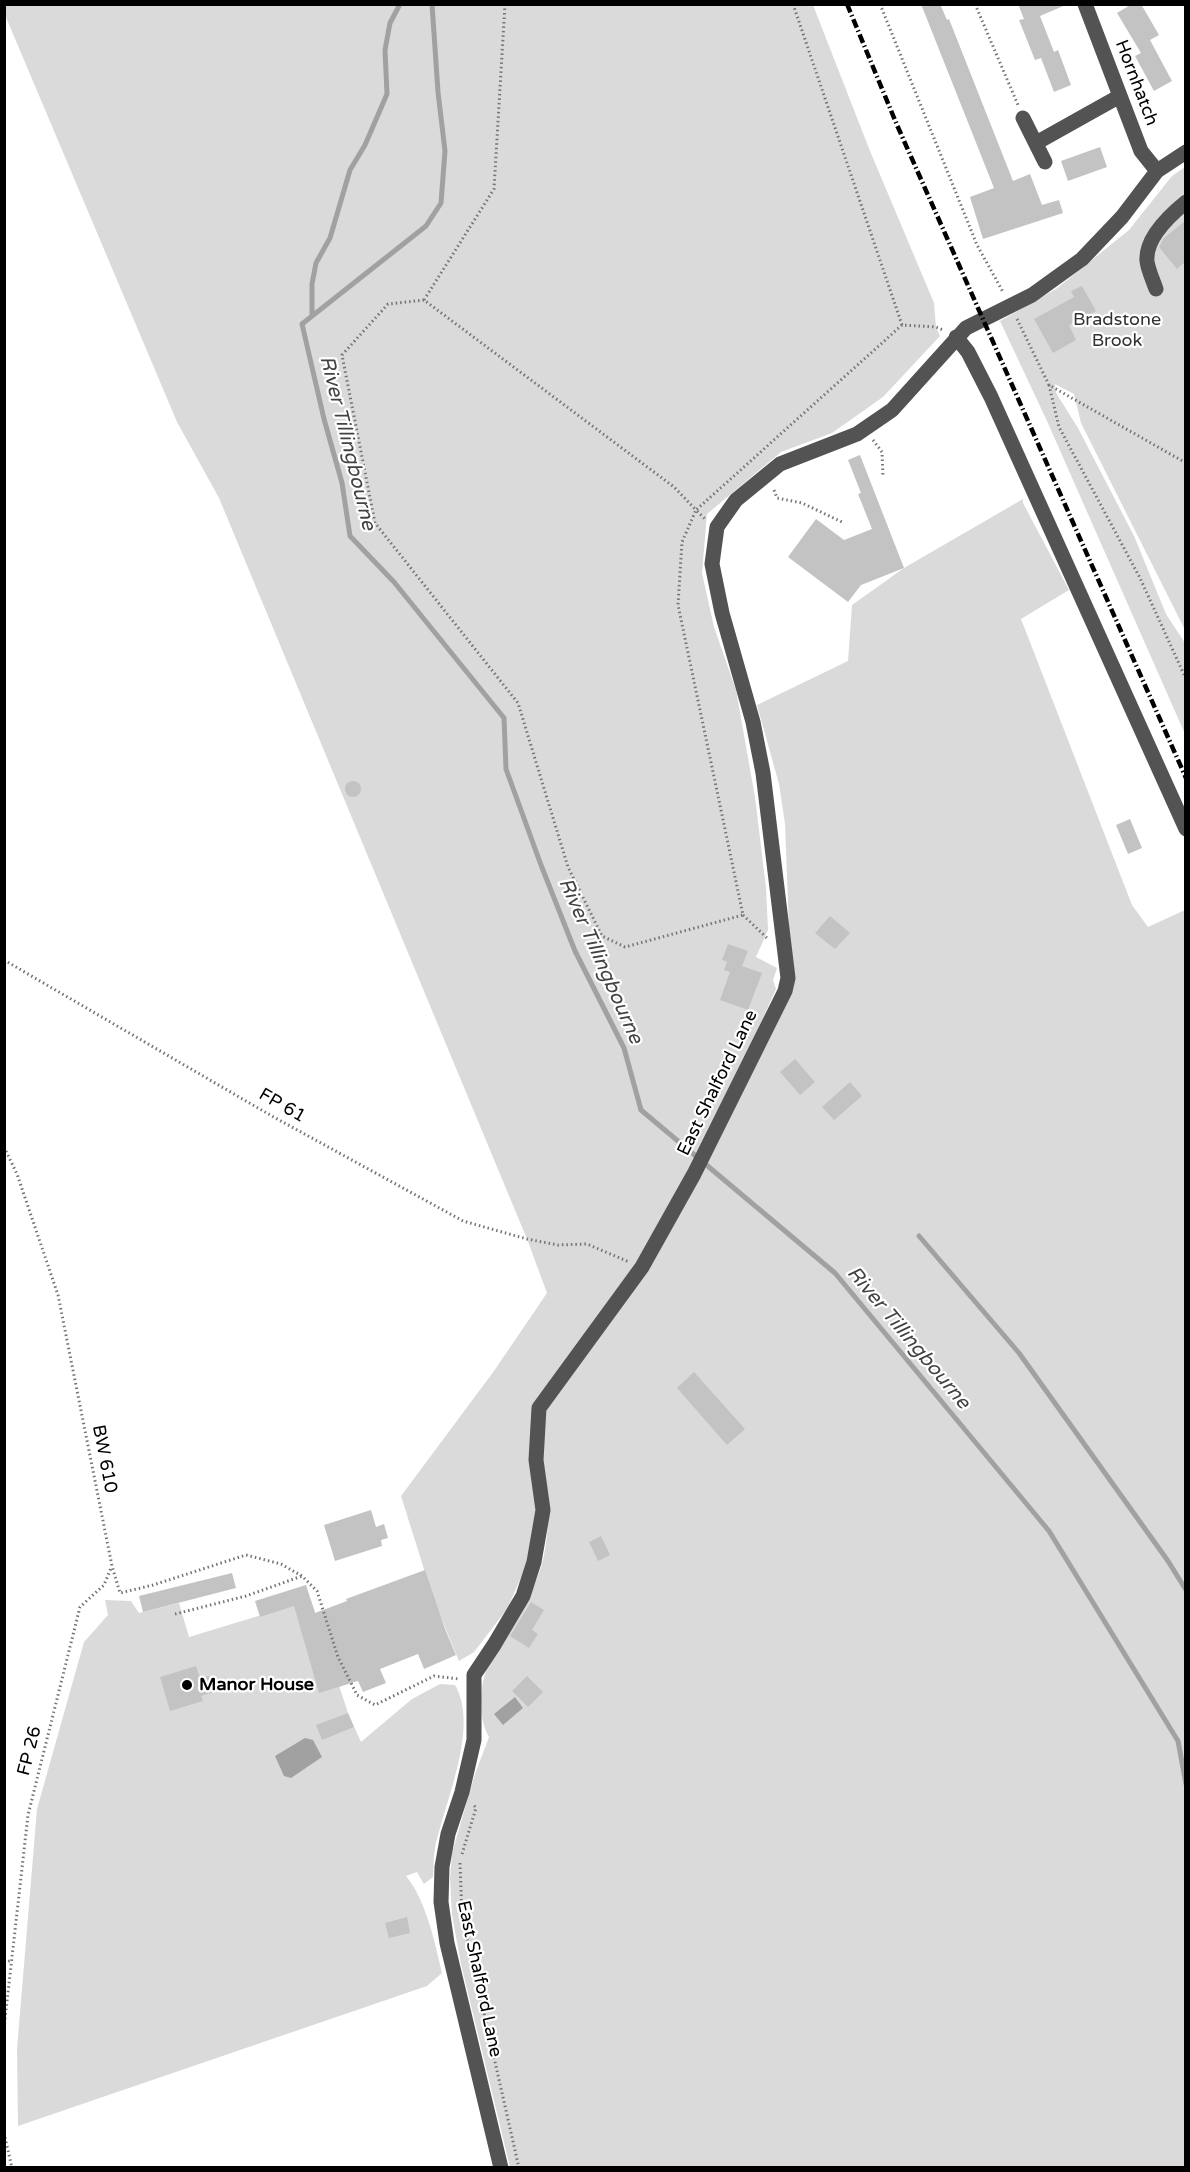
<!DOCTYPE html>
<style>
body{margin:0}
#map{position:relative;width:1190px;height:2172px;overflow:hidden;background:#fff;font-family:"Varela Round",sans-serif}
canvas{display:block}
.frame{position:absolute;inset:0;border:6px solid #000;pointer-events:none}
</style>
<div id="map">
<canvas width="1190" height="2172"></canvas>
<div class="frame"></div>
</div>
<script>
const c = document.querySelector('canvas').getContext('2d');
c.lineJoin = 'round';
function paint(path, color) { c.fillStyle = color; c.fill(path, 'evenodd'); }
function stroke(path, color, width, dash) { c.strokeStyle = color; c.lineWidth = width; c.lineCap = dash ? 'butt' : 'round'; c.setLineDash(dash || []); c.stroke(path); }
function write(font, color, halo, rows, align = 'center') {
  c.font = font + ' "Varela Round",sans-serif'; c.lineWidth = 4.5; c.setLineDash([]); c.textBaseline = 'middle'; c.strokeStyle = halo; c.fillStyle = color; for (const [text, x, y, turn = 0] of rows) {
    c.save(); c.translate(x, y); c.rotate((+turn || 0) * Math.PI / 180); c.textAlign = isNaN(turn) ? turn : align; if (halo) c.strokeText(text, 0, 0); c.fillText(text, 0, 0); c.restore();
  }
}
paint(new Path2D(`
 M4 5H813L870 151 934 303 936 327 940 336 883 397 832 433 781 452 707 514 702 573 714 627 736 690 755 797 766 888 768 930 756 957 777 968 773 980 776 989 739 1071 770 1037 790 954 785 824 779 784 757 705 848 661 852 605 904 568 1023 499V503L1069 590 1021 619 1132 905 1148 927 1185 910V2167H510L461 1964 452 1915 450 1879 452 1853 475 1774 489 1737C478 1718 479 1686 488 1666 491 1658 497 1650 502 1642 515 1620 530 1598 539 1573 547 1553 547 1527 550 1505L537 1502 528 1562 507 1609 474 1652 459 1661 434 1601 401 1496 494 1371 547 1293 527 1239 219 498 177 422 5 15Z
 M1185 167V630L1081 423 1074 394 1055 384 1056 393 1078 428 1134 536 1166 614 1185 643V734L1047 421 1000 321 1056 289 1129 230 1172 176Z
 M105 1600 131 1601 139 1613 179 1603 189 1637 311 1600 348 1713 361 1742 412 1699 440 1684 455 1685C480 1728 444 1803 435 1849 433 1858 434 1867 433 1877L424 1884 417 1872 406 1876C426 1900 435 1943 442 1973L427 1986 18 2126 17 2049 37 1809 84 1642 108 1615Z`), '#dadada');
paint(new Path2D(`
 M515 1697 523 1708 503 1725 494 1714Z
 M305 1738 313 1740 322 1757 291 1778 284 1776 275 1756Z`), '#a1a1a1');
stroke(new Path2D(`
 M432 4 438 92 445 151 441 203 426 226 302 324 324 419 342 483 350 536 394 582 504 718 506 769 541 865 575 951 624 1048 641 1110 835 1273 1049 1531 1178 1741 1186 1784
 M312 316V284L316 263 330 238 350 170 365 145 387 94 385 50 390 23 400 4
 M919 1236 1019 1353 1168 1561 1186 1590`), '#a1a1a1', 5);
paint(new Path2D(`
 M921 4H940L947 20 949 19 1013 181 1030 174 1042 205 1059 200 1063 213 983 239 970 197 994 188Z
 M1018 4H1068L1040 16 1054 52 1058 50 1071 85 1054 92 1041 58 1035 60 1019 20 1024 19Z
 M1132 4H1141L1159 35 1150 40 1172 81 1154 91 1135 56 1141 53 1117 13Z
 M1100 147 1107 167 1068 181 1061 161Z
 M1185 221V262L1177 269 1159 247 1164 238Z
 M1082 286 1096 311 1069 325 1076 340 1053 353 1034 319 1074 297 1071 291Z
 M860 455 904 568 861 585 848 602 788 557 816 519 844 540 872 529 858 494 861 493 848 460Z
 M345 789a8 8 0 1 1 16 0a8 8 0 1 1-16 0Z
 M1130 819 1142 848 1128 854 1116 825Z
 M830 916 850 933 835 949 815 933Z
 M728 944 748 951 742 966 762 973 748 1010 720 1000 730 972 724 970 727 962 722 960Z
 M795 1059 815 1082 800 1095 780 1072Z
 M850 1082 862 1096 834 1120 822 1107Z
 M694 1372 745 1429 727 1445 677 1388Z
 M371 1510 376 1527 384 1524 388 1538 381 1540 382 1546 335 1561 324 1525Z
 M601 1536 610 1555 598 1561 589 1542Z
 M425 1570 445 1629 456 1655 424 1669 418 1654 380 1669 386 1683 363 1692 358 1681 319 1693 294 1606 260 1617 255 1601 306 1585 315 1613 347 1601 346 1599Z
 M232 1573 236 1588 143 1612 139 1596Z
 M531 1602 544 1610 532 1630 538 1634 529 1648 510 1636Z
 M196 1666 200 1678 209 1676 214 1692 201 1696 203 1701 170 1711 160 1677Z
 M527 1676 543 1692 528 1707 512 1691Z
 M348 1713 354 1727 322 1740 316 1725Z
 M407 1917 410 1933 389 1938 385 1923Z`), '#c3c3c3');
stroke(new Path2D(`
 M505 4 494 189 424 300 674 487 696 510 902 325 936 327 943 330
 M793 4 902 325
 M880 4 977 245 1003 292
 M975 4 1018 105
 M424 300 388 304 342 355 375 523 518 703 568 867 602 936 625 947 743 915 678 605 682 542 696 510 705 519
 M1017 319 1049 385 1186 463
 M1049 385 1059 427 1140 578 1186 679
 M873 440 882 452 883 477
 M774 490 777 498 802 503 842 522
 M743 915 768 939
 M4 960 270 1115 463 1221 527 1239 558 1245 587 1244 629 1262
 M4 1147 17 1174 58 1295 112 1566 120 1593 153 1585 246 1555 281 1564 302 1576 317 1591 338 1657 357 1695 375 1705 434 1676 459 1679
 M175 1614 246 1596 302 1576
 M462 1854 476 1808 473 1804
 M460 1863 462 1916 519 2168
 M4 1963 12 1960
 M4 2028 28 1815 80 1607 104 1585 111 1568
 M4 2133 12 2168`), '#757575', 3, [1.5, 3]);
stroke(new Path2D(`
 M1085 4 1141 151 1157 171
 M1023 118 1045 162
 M1036 143 1120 96
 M1156 289C1153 280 1148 270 1147 261 1145 238 1170 215 1186 202
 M956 337 968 352 991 397 1186 829
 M501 2168 447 1943 441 1902 442 1867 448 1834 462 1792 474 1740V1675L494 1645 523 1596 534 1562 543 1510 536 1460 539 1408 642 1267 694 1174 785 991 788 978 763 773 753 722 722 613 712 564 717 527 736 500 780 464 857 434 892 410 966 328 1032 295 1082 259 1122 217 1157 171 1186 152`), '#535353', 15);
stroke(new Path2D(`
 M847 4 897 125 1186 778`), '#000', 4.5, [9, 3, 1.5, 3]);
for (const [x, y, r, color] of [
 [187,1685,6,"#000"]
]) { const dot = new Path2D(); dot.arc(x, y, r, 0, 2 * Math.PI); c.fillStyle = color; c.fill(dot); stroke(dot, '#fff', 2); }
write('18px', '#000', '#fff', [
 ["Hornhatch",1136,83,69],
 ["East Shalford Lane",718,1083,-64],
 ["FP 61",282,1106,30],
 ["BW 610",104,1459,79],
 ["FP 26",30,1751,-76],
 ["East Shalford Lane",479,1979,78]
]);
write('18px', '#313131', '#fff', [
 ["Bradstone",1117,320],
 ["Brook",1117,341]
]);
write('bold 18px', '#000', '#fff', [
 ["Manor House",199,1685]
], 'left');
write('italic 20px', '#424242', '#fff', [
 ["River Tillingbourne",347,443,76],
 ["River Tillingbourne",600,961,66],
 ["River Tillingbourne",908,1338,50]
]);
</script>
